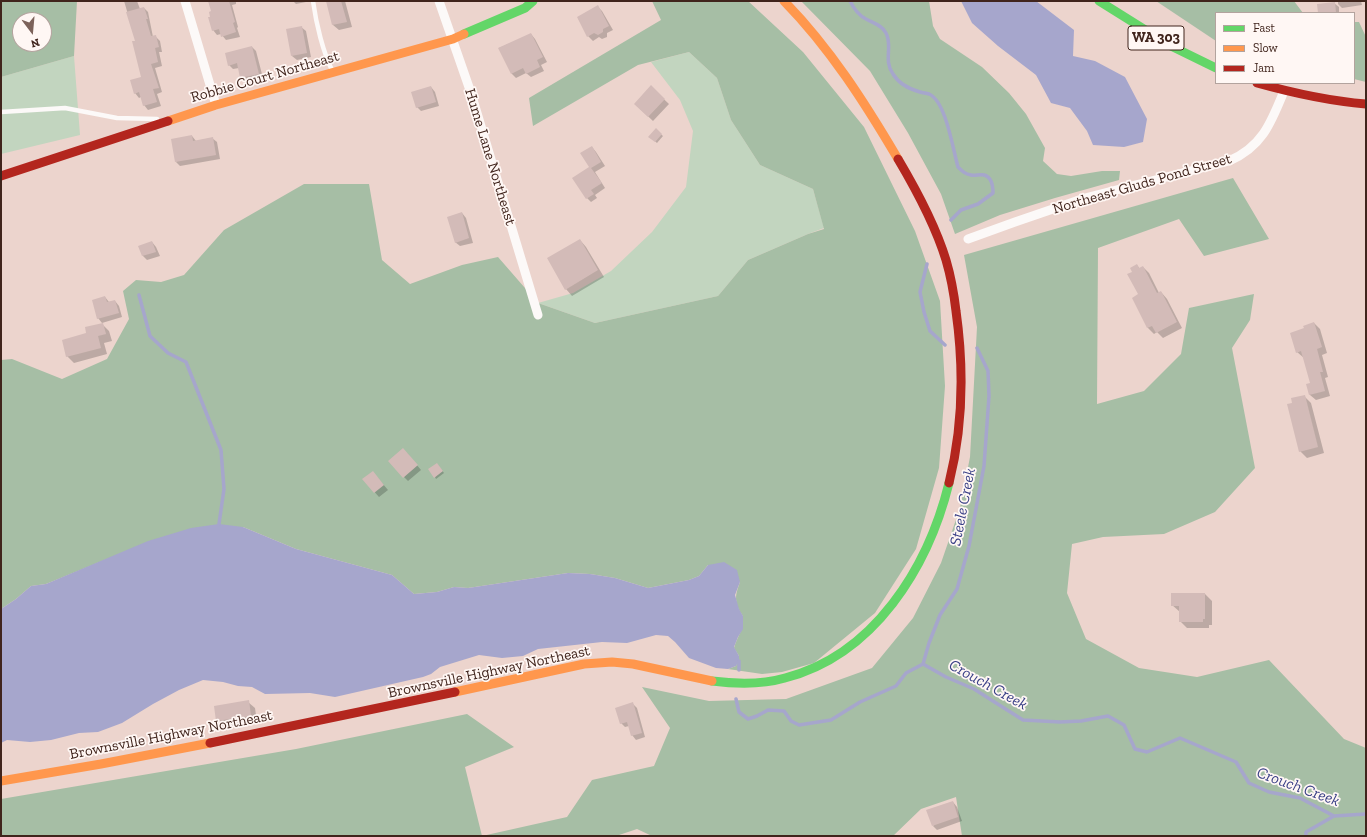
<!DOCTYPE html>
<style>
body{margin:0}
#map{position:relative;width:1367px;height:837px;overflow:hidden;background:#ecd4cd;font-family:"Zilla Slab",serif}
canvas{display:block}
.frame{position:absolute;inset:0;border:2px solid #40241c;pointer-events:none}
.legend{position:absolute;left:1215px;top:12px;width:140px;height:72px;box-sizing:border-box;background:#fff7f4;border:1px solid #b3a39e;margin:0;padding:5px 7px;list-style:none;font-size:12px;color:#40241c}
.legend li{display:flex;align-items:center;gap:8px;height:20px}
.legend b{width:20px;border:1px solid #b3a39e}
.north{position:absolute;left:12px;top:12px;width:40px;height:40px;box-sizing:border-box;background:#fff7f4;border:1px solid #b3a39e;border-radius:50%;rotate:164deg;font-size:11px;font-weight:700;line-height:16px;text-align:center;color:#40241c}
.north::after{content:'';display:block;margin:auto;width:14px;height:18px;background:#7c625a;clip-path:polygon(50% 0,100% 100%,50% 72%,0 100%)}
</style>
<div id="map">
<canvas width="1367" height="837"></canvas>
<div class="frame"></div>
<ul class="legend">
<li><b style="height:5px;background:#63d668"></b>Fast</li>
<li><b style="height:5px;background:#ff974d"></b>Slow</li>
<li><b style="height:5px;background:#b3261e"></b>Jam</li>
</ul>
<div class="north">N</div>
</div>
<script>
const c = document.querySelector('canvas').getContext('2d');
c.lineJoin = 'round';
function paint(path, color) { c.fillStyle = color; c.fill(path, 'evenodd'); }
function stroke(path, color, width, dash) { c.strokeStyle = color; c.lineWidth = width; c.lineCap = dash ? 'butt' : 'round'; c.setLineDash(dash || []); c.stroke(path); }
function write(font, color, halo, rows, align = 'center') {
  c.font = font + ' "Zilla Slab",serif'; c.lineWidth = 3.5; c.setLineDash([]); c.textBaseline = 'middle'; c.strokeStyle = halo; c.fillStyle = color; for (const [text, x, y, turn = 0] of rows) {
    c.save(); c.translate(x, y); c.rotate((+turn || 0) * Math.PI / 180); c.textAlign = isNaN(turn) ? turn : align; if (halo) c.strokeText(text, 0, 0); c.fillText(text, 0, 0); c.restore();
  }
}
paint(new Path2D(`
 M689 52 717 78 731 120 760 165 813 189 824 228 808 234 748 260 718 296 595 323 538 303 573 293 611 271 652 232 686 187 693 131 680 100 651 62Z
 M74 56 80 135 1 154V77Z`), '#c2d5bf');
paint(new Path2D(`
 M1 1H77L74 56 1 77ZM20 20H44V44H20Z
 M652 1H748L803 52 864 127 915 231 940 301 945 386 939 468 916 549 875 613 814 663 782 672 762 674 728 669 736 666 739 656 734 648C737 637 744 629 743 618 743 614 740 613 739 610 734 599 736 593 740 582L708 565 699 576 689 580 648 588 615 578 590 574 568 573 468 588 454 587 437 592 414 594 392 575 296 549 243 527 112 557 46 584 31 586 16 599 1 609V360L12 359 62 379 107 359 129 319 123 291 136 280 161 282 184 275 224 230 304 184H369L382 260 410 284 462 265 498 257 538 303 595 323 718 296 748 260 808 234 824 229 813 189 760 165 731 120 717 78 689 52 638 65 533 126 529 98 661 20Z
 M801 1H929L933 26 940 39 982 67 1009 93 1026 114 1045 148 1043 161 1057 174 1071 176 1102 171H1120L1119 180 1055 198 1000 215 955 234 941 194 908 133 870 71Z
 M1156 1H1294L1303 13H1216V41Z
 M1354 22H1359L1366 37V82L1354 79Z
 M1233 178 1269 239 1204 256 1179 219 1098 248 1097 404 1144 391 1181 354 1189 308 1254 294 1250 320 1232 348 1255 468 1215 512 1164 534 1103 537 1072 544 1067 593 1086 639 1139 668 1197 677 1269 660 1344 739 1366 748V836H962L956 797 921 809 893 836H652L637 829 616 836H1V799L296 749 467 714 514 747 465 767 482 836 567 817 592 780 654 766 670 728 642 687 709 701 786 699 872 668 913 618 941 563 960 508 970 457 977 327 964 255Z`), '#a6bea5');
paint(new Path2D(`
 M961 1H1036L1074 30 1073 56 1095 61 1125 77 1147 119 1143 142 1124 147 1093 145 1087 131 1070 108 1051 103 1036 75 998 46 972 23Z
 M219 524 243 527 296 549 392 575 414 594 437 592 454 587 468 588 568 573 590 574 615 578 648 588 689 580 699 576 708 565 724 562 737 570 740 582 735 595 739 609 743 616V629L738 637 734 647 739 656V661L736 666 728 669 716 668 689 658 675 642 668 636 656 635 627 643 602 642 538 649 523 656 502 658 479 655 440 667 431 674 423 677 335 697 310 693 265 694 252 687 238 686 223 682 203 680 179 690 153 704 122 723 98 732 79 733 51 740 30 742 7 740 1 743V609L16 599 31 586 46 584 148 541 191 528Z`), '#a6a6cc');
paint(new Path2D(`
 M124 1H137L140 9 144 8 148 12 153 37 155 36 160 41 162 52H159L162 66 155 68 162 92 157 94 161 106 148 110 144 105 141 97 139 98 135 93 142 77 136 41Z
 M209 1H236V4L232 5 238 27 237 28 240 37 226 40 221 34 217 35 213 30 211 17 212 12Z
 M293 1H306V2L296 4Z
 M327 1H345L352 27 339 30 333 25Z
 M1338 1H1361L1362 5 1342 8 1338 4Z
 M1334 3 1339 7V13H1319Z
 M598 7 602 11 613 30 607 33V37L602 39 599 37 593 41 588 36 578 18Z
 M301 27 306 31 311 57 297 60 292 56Z
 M531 34 535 39 547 62 541 65 544 71 531 77 526 73 516 78 512 74 499 48Z
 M252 47 256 51 263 78 245 82 241 78 239 68 233 69 229 65Z
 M431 87 435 92 439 106 421 111 417 107Z
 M651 87 669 104 653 121 635 104Z
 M656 130 663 136 657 143 650 137Z
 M192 136 196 141 212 138 217 142 220 159 180 166 176 162Z
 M592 147 596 152 605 166 595 172 605 188 595 195 597 198 591 202 587 198Z
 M462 213 466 218 473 243 460 246 455 242Z
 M580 240 586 247 604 277 572 296 566 289Z
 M152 242 156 247 160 256 147 260 143 256 140 246Z
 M1137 265 1140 269 1143 267 1149 273 1159 293 1161 292 1167 299 1182 328 1163 338 1157 332 1154 334 1148 328 1133 273Z
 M105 297 109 302 115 301 119 306 122 317 102 323 98 318Z
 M1314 323 1320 329 1327 353 1322 355 1328 377 1325 378 1330 396 1316 400 1310 395 1308 385 1311 384 1304 358 1297 352 1305 329Z
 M102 324 109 331 112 341 104 343 107 354 74 363 67 356Z
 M1304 396 1311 403 1324 453 1307 458 1300 451 1294 403Z
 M407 453 421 470 408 481 404 477Z
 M437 464 444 473 436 479 435 477Z
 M377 477 388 490 379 497 364 480Z
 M1205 594 1212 601V625H1209V628H1187L1180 621V612L1172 605Z
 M248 702 255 708 257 722 224 727 217 721Z
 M633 704 637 708 645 737 636 740 632 735 629 726 625 727 621 723Z
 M953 802 957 807 962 821 937 830 933 826Z`), '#0003');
stroke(new Path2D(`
 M850 1C854 9 858 15 866 19 873 23 882 25 886 33 893 46 883 60 893 74 899 84 909 89 920 92 923 93 926 93 929 94 946 101 953 150 958 167 962 171 965 174 971 175 975 176 980 174 984 175 992 177 993 186 993 193L978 204 961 210 951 220
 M927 264 920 292 924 312 930 331 945 345
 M139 295 150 336 168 353 186 362 221 450 224 489 219 524
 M923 664 946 677 974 689 1023 720 1060 722 1081 721 1108 716 1124 725 1135 749 1147 752 1180 738 1236 762 1249 783 1269 792 1300 798 1334 816 1366 814
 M923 664 929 643 940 615 957 589 969 546 984 466 989 396 988 371 977 348
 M739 670V661
 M736 699 739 712 748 719 757 716 768 710 784 711 791 721 799 725 831 720 860 702 896 686 906 673 923 664
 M1306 836V832L1334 816`), '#a6a6cc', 3.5);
paint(new Path2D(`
 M208 1H229L235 22 233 23 236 32 221 37 219 29 212 31 208 17H210L209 12 211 11Z
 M326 1H341L347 22 332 25Z
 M1335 2 1336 13H1318L1317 4Z
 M598 5 609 26 603 29V32L598 35 594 33 587 37 577 17Z
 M144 7 148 19H146L151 36 156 35 159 47 155 48 158 62 151 64 159 88 153 89 157 102 143 106 139 92 134 94 130 80 141 77 132 41H135L126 12Z
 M302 26 307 53 291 56 286 29Z
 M531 33 543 57 537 60 540 67 526 74 523 68 511 74 498 48Z
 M252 46 259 74 240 78 237 63 228 66 225 53Z
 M651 85 665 99 648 117 634 104Z
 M431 86 436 102 416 108 411 92Z
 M656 128 662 134 655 142 648 137Z
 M192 135 193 141 213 137 216 155 175 162 171 139Z
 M592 146 601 162 591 168 602 183 591 190 594 194 586 199 572 178 589 167 580 153Z
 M462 212 469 238 455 243 447 217Z
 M580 239 598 270 565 290 547 258Z
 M152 241 156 252 142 256 138 246Z
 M1137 264 1139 268 1143 266 1157 293 1161 291 1177 322 1156 333 1152 326 1147 328 1132 298 1138 294 1127 274 1132 272 1130 268Z
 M105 296 107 302 115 300 119 313 97 319 92 300Z
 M1314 322 1322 347 1317 349 1323 372H1320L1325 391 1309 395 1306 384 1310 383 1301 351 1296 353 1290 333 1304 328 1303 326Z
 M103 323 106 334 98 336 101 348 66 357 62 340 86 333 85 327Z
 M1305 395 1318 447 1299 452 1287 404 1292 403 1291 398Z
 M403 448 418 465 403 478 388 461Z
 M437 463 443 471 434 478 428 469Z
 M373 471 384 485 374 493 362 479Z
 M1171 593H1205V619H1203V622H1179V606H1171Z
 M249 700 251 716 216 721 214 706Z
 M633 702 642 733 631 736 627 722 620 724 615 708Z
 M953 801 958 817 932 826 926 810Z`), '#d3bbb8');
stroke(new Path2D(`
 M313 1C316 23 323 53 333 72
 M1 112 65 108 117 118 157 119`), '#fcf9f8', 4.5);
stroke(new Path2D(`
 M185 1 216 105
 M439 1 471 93 538 315
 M968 239 1015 222 1085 198 1229 161C1262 147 1271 123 1284 91`), '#fcf9f8', 9);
stroke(new Path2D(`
 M1099 1 1171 46 1216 68
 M464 34 525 8 533 1
 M712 681C736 684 761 685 785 678 874 655 928 568 949 483`), '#63d668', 9);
stroke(new Path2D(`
 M784 1C830 48 865 103 898 159
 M168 121 216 105 453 39 464 34
 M455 692 584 664 612 662 633 664 712 681
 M1 781 101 764 210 743`), '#ff974d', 9);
stroke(new Path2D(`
 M1257 83C1293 93 1329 101 1366 104
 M898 159C917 191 935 224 946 260 951 277 954 294 956 311 964 368 963 427 949 483
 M1 176 168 121
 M210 743 455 692`), '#b3261e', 9);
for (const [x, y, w] of [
 [1156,38,56]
]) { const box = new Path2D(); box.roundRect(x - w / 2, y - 12, w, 24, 3); c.fillStyle = '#fff7f4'; c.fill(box); stroke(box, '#40241c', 1); }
write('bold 14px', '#40241c', null, [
 ["WA 303",1156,38]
]);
write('15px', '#40241c', '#fff7f4', [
 ["Robbie Court Northeast",265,77,-16],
 ["Hume Lane Northeast",490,157,73],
 ["Northeast Gluds Pond Street",1142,184,-16],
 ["Brownsville Highway Northeast",489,672,-12],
 ["Brownsville Highway Northeast",171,735,-11]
]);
write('italic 16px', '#393f86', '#fff7f4', [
 ["Steele Creek",963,507,-79],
 ["Crouch Creek",988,685,29],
 ["Crouch Creek",1298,787,20]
]);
</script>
